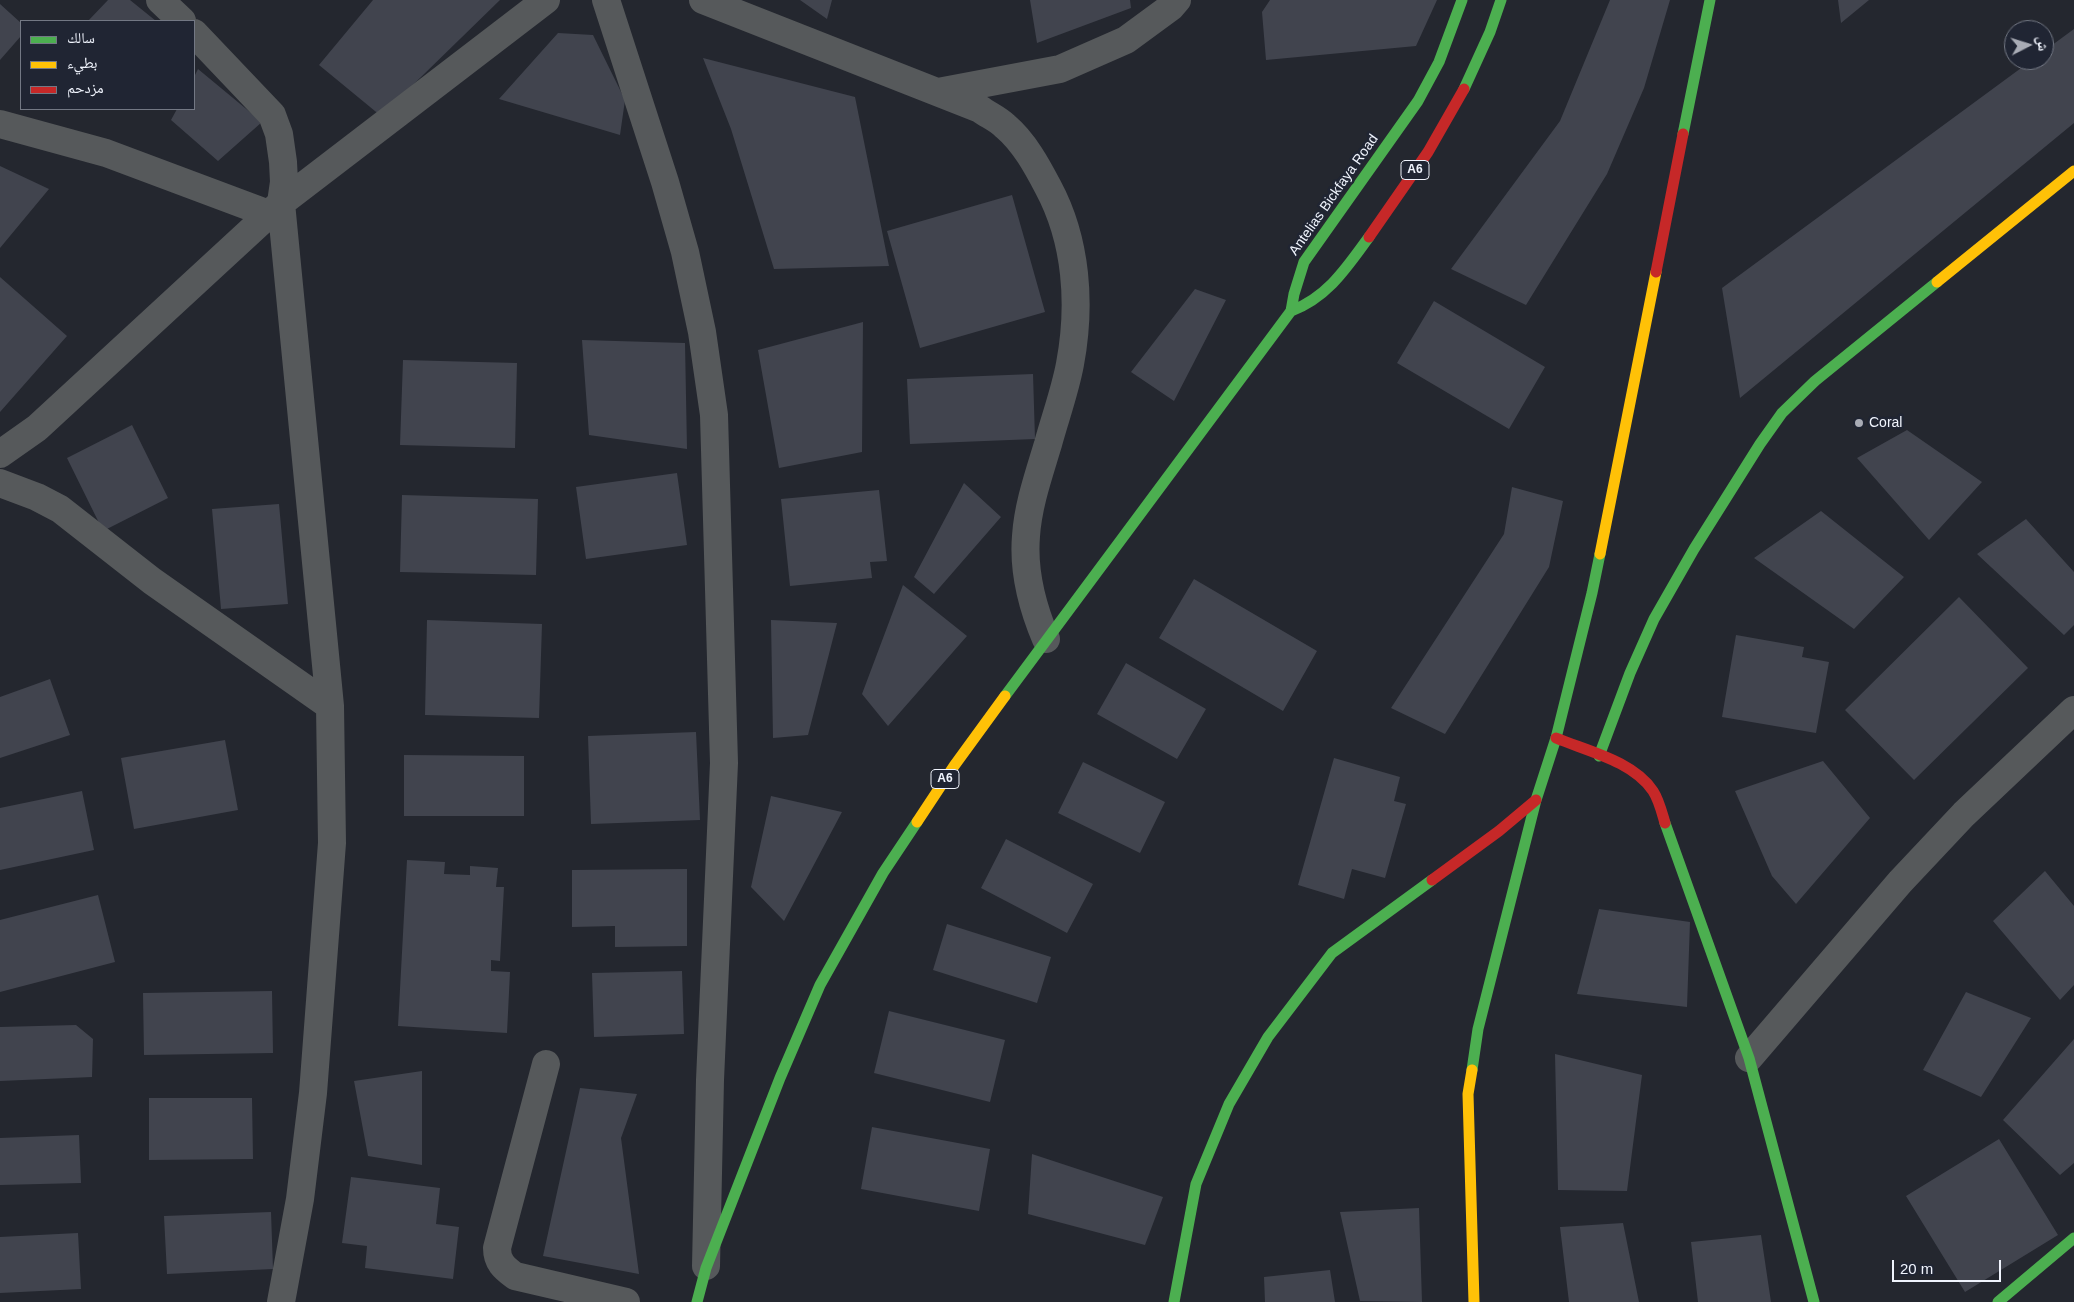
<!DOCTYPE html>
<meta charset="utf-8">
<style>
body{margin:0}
#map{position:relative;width:2074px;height:1302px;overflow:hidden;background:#24272f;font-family:Helvetica,"Noto Naskh Arabic",sans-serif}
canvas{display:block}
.legend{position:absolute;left:20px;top:20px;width:175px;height:90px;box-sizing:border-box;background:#202533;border:1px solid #737884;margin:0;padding:6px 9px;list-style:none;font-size:15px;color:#f0f4fd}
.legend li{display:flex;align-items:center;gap:10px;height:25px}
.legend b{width:25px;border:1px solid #737884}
.north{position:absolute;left:2004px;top:20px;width:50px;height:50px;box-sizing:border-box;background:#202533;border:1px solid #737884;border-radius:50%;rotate:85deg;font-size:14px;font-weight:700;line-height:20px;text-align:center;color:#f0f4fd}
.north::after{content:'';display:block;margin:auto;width:18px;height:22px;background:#a9acb5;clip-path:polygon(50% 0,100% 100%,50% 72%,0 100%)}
.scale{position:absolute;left:1892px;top:1260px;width:109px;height:22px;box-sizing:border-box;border:2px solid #f0f4fd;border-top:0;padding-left:6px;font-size:15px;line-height:18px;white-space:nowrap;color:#f0f4fd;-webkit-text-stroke:4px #202533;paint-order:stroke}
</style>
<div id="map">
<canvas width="2074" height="1302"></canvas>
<ul class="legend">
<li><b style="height:6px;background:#4caf50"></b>سالك</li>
<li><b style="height:6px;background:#ffc107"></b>بطيء</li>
<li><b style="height:6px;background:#c62828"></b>مزدحم</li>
</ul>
<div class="north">ش</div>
<div class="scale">20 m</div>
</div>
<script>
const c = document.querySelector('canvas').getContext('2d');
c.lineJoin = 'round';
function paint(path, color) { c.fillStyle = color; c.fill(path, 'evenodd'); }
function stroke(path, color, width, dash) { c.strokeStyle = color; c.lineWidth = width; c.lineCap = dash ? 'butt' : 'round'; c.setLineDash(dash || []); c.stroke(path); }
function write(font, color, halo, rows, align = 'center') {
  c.font = font + ' Helvetica,sans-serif'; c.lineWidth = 5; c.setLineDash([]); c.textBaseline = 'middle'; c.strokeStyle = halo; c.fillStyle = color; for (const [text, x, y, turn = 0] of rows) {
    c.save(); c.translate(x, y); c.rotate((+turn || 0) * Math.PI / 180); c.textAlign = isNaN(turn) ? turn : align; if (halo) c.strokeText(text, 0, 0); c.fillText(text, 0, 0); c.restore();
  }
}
paint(new Path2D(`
 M108 0H130L156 21H88Z
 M373 0H500L381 116 319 65Z
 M800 0H832L827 19Z
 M1030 0H1130L1131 8 1037 43Z
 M1270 0H1437L1416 46 1266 60 1262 12Z
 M1610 0H1670L1644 88 1607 174 1526 305 1451 269 1560 121Z
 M1838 0H1869L1841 23Z
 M0 4 21 23V36L0 60Z
 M2074 29V123L1740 398 1722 288 2032 60H2044V51Z
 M558 33 593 35 625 100 620 135 499 99Z
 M703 58 855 97 889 266 774 269 731 129Z
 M198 69 262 122 218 161 171 120 177 109H194V77Z
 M0 166 49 189 0 248Z
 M1012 195 1045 312 920 348 887 231Z
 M0 277 67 336 0 412Z
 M1195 289 1226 300 1174 401 1131 372Z
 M1434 301 1545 367 1509 429 1397 363Z
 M863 322 862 452 779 468 758 350Z
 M582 340 685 343 687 449 589 435Z
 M403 360 517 363 515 448 400 445Z
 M1033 374 1035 439 910 444 907 379Z
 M132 425 168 498 103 531 67 458Z
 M1907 430 1982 482 1929 540 1857 458Z
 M677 473 687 545 586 559 576 487Z
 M964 483 1001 517 934 594 914 577Z
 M1512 487 1563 501 1549 567 1445 734 1391 708 1504 534Z
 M879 490 887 561 870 562 872 578 790 586 781 499Z
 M402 495 538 499 536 575 400 572Z
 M279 504 288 604 221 609 212 509Z
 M1821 511 1904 577 1854 629 1754 558Z
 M2026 519 2074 572V625L2064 635 1977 554Z
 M1194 579 1317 651 1283 711 1159 638Z
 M903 585 967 636 888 726 862 694Z
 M1959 597 2028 668 1914 780 1845 710Z
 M427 620 542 624 539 718 425 715Z
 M771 620 837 623 808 735 773 738Z
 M1736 635 1804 647 1802 657 1829 662 1816 733 1722 717Z
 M1126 663 1206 709 1177 759 1097 714Z
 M50 679 70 735 0 758V697Z
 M696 732 700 820 591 824 588 736Z
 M225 740 238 810 134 829 121 758Z
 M404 755 524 756V816H404Z
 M1334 758 1400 777 1394 801 1406 804 1385 878 1352 869 1344 899 1298 885Z
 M1823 761 1870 818 1796 904 1772 876 1735 791Z
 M1083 762 1165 802 1140 853 1058 813Z
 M82 791 94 850 0 870V808Z
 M771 796 842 812 784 921 751 887Z
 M1006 839 1093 884 1067 933 981 888Z
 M407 860 445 862 444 874 470 875V866L498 868 496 887H504L500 961 491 960V971L510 972 507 1033 398 1026Z
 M687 869V946L615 947V926L572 927V870Z
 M2045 871 2074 906V985L2060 1000 1993 921Z
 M98 895 115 962 0 992V920Z
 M1599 909 1690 922 1687 1007 1577 994Z
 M947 924 1051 957 1037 1003 933 970Z
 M682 971 684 1034 594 1037 592 973Z
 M272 991 273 1053 144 1055 143 993Z
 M1966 992 2031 1018 1981 1097 1923 1070Z
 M889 1011 1005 1040 990 1102 874 1073Z
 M76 1025 93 1039 92 1077 0 1081V1027Z
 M2074 1039V1163L2060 1175 2003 1120Z
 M1555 1054 1642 1075 1627 1191 1558 1190Z
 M422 1071V1165L368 1156 354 1081Z
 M580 1088 637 1094 621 1138 639 1274 543 1256Z
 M149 1098H252L253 1159 149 1160Z
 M872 1127 990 1149 979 1211 861 1189Z
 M79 1135 81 1183 0 1185V1138Z
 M1999 1139 2058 1235 1965 1292 1906 1196Z
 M1032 1154 1163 1197 1145 1245 1028 1214Z
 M351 1177 440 1188 436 1224 459 1227 453 1279 365 1268 367 1246 342 1243Z
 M1419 1208 1422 1302 1360 1301 1340 1212Z
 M271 1212 273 1269 167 1274 164 1216Z
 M1623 1223 1639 1302H1569L1560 1227Z
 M78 1233 81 1289 0 1293V1237Z
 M1761 1235 1771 1302H1698L1691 1242Z
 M1330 1270 1335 1302H1265L1264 1277Z`), '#41444e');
stroke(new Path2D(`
 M160 0 182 21
 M606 0 665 182 685 252 702 332 714 415 724 763 710 1080 706 1266
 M703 0 980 109C988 115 998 119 1005 126 1024 142 1037 166 1048 187 1077 241 1081 305 1070 364 1065 391 1055 418 1048 444 1039 474 1028 505 1026 536 1023 572 1032 606 1046 639
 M194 33 272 115 279 134 283 162 284 182 281 203 330 706 332 843 313 1093 300 1199 281 1302
 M938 92 1060 69 1126 40 1171 7 1177 0
 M0 124 106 153 269 214
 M0 454 37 428 281 203 546 0
 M0 483 37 497 60 509 152 581 330 706
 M1749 1058 1900 882 1964 814 2074 710
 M546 1064 497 1248C497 1262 504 1268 515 1276L626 1302`), '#56595b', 28);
stroke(new Path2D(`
 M1464 89 1490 32 1501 0
 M1683 134 1710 0
 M1291 311 1294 294 1304 262 1418 101 1439 62 1462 0
 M1005 696 1291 311C1328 297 1347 267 1369 237
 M1599 756 1630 673 1654 619 1694 549 1760 444 1782 413 1815 381 1937 282
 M1665 823 1749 1058 1814 1302
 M1472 1070 1478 1029 1536 800 1556 738 1592 593 1600 554
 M697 1302 706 1268 780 1078 820 985 883 873 917 822
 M1174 1302 1196 1184 1229 1104 1268 1037 1332 953 1432 880
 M1998 1302 2074 1238`), '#4caf50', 11);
stroke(new Path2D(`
 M1937 282 2074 171
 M1600 554 1656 272
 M917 822 954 766 1005 696
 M1472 1070 1468 1094 1474 1302`), '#ffc107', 11);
stroke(new Path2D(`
 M1369 237 1428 152 1464 89
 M1656 272 1683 134
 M1556 738C1587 751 1633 761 1653 791 1659 800 1662 813 1665 823
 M1432 880 1499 831 1536 800`), '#c62828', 11);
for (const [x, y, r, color] of [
 [1859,423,5,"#a9acb5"]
]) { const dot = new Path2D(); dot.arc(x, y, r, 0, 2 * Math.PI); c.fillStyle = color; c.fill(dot); stroke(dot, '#202533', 2); }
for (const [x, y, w] of [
 [1415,170,28],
 [945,779,28]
]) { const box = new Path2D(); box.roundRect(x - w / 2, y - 9.5, w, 19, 4); c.fillStyle = '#202533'; c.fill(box); stroke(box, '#f0f4fd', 1); }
write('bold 12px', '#f0f4fd', null, [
 ["A6",1415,170],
 ["A6",945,779]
]);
write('14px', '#f0f4fd', '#202533', [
 ["Antelias Bickfaya Road",1334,195,-55]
]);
write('14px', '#f0f4fd', '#202533', [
 ["Coral",1869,423]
], 'left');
</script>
